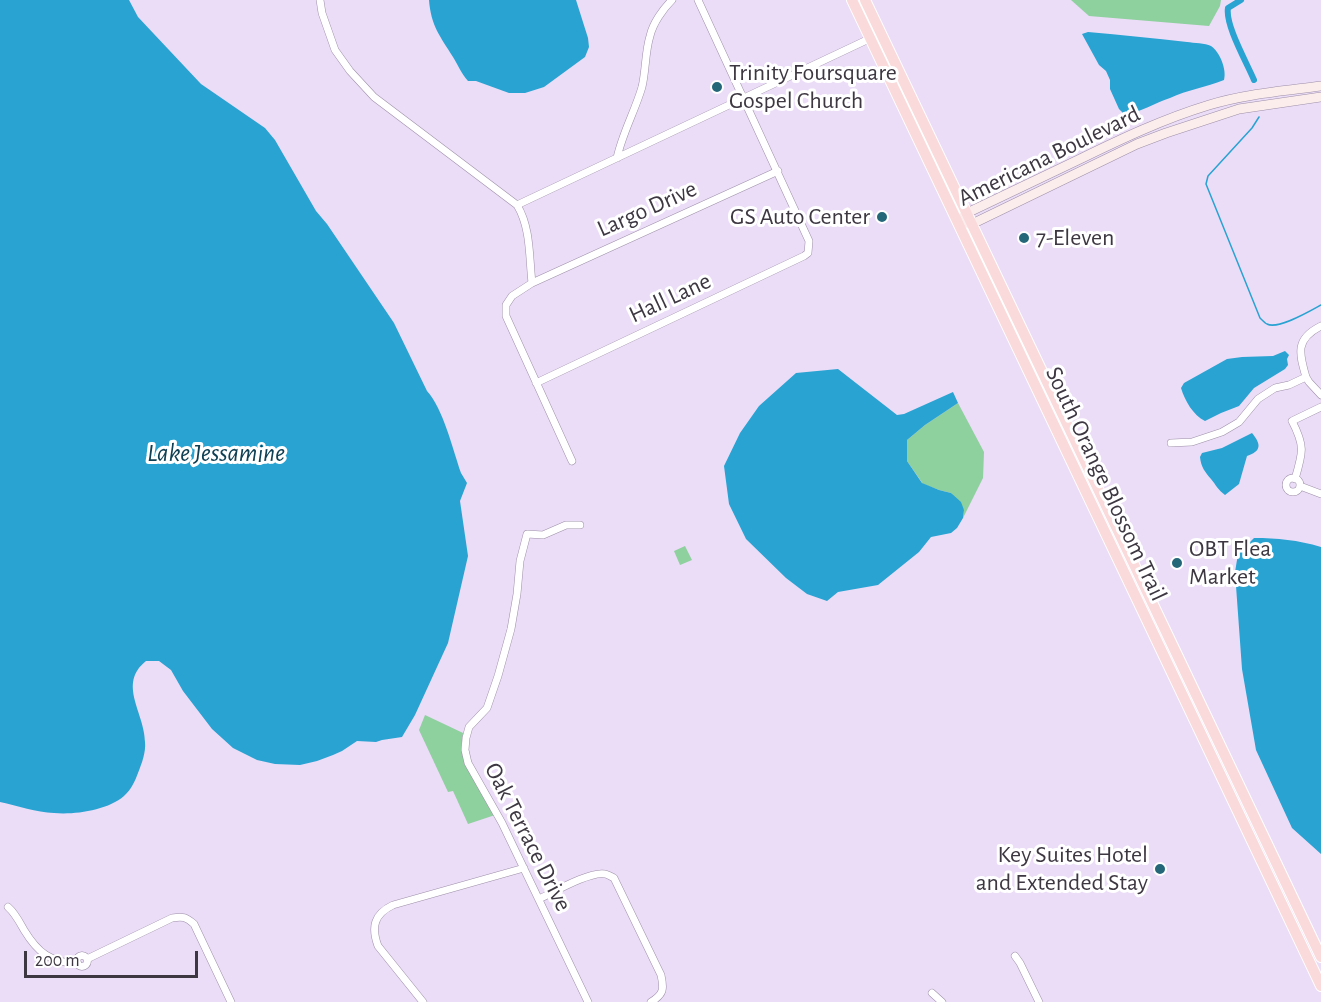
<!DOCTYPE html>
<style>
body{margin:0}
#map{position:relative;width:1321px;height:1002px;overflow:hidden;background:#ebdcf7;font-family:"Alegreya Sans",sans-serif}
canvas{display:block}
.scale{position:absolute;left:24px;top:951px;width:174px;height:27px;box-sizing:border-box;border:3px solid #3d3742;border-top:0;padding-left:8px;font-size:18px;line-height:21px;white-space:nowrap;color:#3d3742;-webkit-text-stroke:4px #fff;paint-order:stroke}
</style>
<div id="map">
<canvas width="1321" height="1002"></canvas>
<div class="scale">200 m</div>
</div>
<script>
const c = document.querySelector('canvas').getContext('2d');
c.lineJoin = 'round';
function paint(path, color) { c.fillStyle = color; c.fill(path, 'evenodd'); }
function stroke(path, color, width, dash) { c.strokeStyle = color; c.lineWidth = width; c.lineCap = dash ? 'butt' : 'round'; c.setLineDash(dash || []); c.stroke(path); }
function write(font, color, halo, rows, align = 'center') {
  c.font = font + ' "Alegreya Sans",sans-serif'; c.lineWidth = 6; c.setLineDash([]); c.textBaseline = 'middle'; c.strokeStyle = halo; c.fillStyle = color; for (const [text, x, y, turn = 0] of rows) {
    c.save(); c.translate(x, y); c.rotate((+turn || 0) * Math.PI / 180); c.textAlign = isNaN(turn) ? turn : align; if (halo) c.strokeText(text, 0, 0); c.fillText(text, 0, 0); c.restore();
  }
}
paint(new Path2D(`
 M1071 0H1221L1220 6 1209 26 1089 16Z
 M958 403 984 452 983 478 963 518 964 510 951 493 939 490 923 484 907 461V440L925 425Z
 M685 546 692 560 680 565 674 551Z
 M425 715 463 733 461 749 464 760 495 815 468 824 453 791 448 792 419 730Z`), '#8ed09e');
paint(new Path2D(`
 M0 0H129L138 17 201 84 265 128 275 140 316 211 327 224 394 323 427 391C443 408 453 450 461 473L467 483 460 501 468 556 448 643 415 715 402 737 382 740 376 742 357 741 342 751 333 755 317 761 300 765 275 764 257 760 233 748 212 729 183 691 171 670 159 661H146C117 684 145 713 145 742 146 752 142 763 138 773 135 781 131 790 124 796 108 810 75 815 54 813 36 812 18 806 0 802Z
 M429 0H576L588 38 589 47 585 57 544 87 525 93H509L476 81H468C461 73 458 65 453 57 440 36 431 26 429 0Z
 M1088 32C1121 35 1154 38 1187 42 1194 43 1205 43 1211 46 1220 52 1227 70 1224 80 1206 87 1187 90 1170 98 1155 103 1141 112 1125 115L1119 109 1110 89V80L1106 71 1099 65 1082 34Z
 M1285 351 1289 355 1287 359 1288 365 1285 369 1254 388 1239 406 1221 413 1205 421C1193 415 1185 401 1181 388L1184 383 1227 359 1242 357 1273 356Z
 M838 369 897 415 904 414 953 392 958 403 925 425 907 440V461L922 483 939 490 951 493 961 502 964 510 963 518 957 528 951 533 931 537 919 552 878 585 838 592 827 601 807 594 786 578 746 539 729 504 724 466 740 433 759 406 796 373Z
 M1252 433C1261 444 1262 451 1247 456L1239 484 1225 495C1218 490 1216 485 1211 479 1205 472 1201 467 1200 457L1202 453 1222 448Z
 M1254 538C1277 538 1298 540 1321 547V854L1292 828 1256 750 1242 669 1235 572 1238 554Z`), '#28a3d2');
stroke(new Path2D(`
 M1259 117 1252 128 1208 176 1206 184 1260 318C1261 319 1266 324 1267 324 1278 330 1310 311 1321 305`), '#28a3d2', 1.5);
stroke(new Path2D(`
 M1241 0 1228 8C1225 25 1247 63 1254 80`), '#28a3d2', 6);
const street = new Path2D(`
 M320 0 322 13 335 50 350 71 374 97 517 205C531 228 529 257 532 283
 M617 158C622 134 635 111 642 87 646 70 645 52 650 36 653 23 663 9 672 0
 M517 205 871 38
 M1306 377C1299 353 1295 339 1321 326
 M536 383 804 256 808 253 809 241 698 0
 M1171 443 1192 442 1222 432 1239 422 1258 399 1275 388 1289 385 1306 377 1309 382 1321 395
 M572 461 506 316V305L512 296 532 283 778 171
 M1286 485a7 7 0 1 1 14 0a7 7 0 1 1-14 0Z
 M1295 479C1303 452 1305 446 1292 421L1321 407
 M1300 486 1321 494
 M580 525H566L543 535 527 534 520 561 517 594 511 629 498 676 487 708 469 727 466 738 465 750 468 763 502 823 588 1002
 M539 899C554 892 590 871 605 874 607 874 612 877 614 878L661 975C664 989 664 994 651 1002
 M8 907C15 913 19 921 24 930 38 953 50 962 78 964
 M76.5 961a5.5 5.5 0 1 1 11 0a5.5 5.5 0 1 1-11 0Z
 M1015 956 1020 963 1039 1002
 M87 959 172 918C183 916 186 917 194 924L231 1002
 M932 993 942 1002
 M423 1002 378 946C371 927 374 914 393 905L524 868`);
const secondary = new Path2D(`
 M963 217 967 213C1004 195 1041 178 1078 160 1121 139 1163 119 1209 105 1245 94 1283 91 1321 86
 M958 221 972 224 1137 144 1166 133 1239 109 1321 97`);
const primary = new Path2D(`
 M852 0 1321 986
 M865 0 1321 957`);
stroke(street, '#9d8fa8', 8);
stroke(secondary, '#9d8fa8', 10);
stroke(primary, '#fff', 12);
stroke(street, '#fff', 7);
stroke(secondary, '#fceded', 9);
stroke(primary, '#fadada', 10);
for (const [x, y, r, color] of [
 [717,87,6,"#236778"],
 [882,217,6,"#236778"],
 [1024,238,6,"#236778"],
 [1177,563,6,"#236778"],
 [1160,869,6,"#236778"]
]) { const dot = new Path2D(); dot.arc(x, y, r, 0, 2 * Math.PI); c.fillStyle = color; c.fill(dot); stroke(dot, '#fff', 2); }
write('24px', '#3d3742', '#fff', [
 ["Trinity Foursquare",729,73],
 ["Gospel Church",729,101],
 ["GS Auto Center",870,217,"right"],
 ["7-Eleven",1036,238],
 ["OBT Flea",1189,549],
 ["Market",1189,577],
 ["Key Suites Hotel",1148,855,"right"],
 ["and Extended Stay",1148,883,"right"]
], 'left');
write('24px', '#3d3742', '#fff', [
 ["Americana Boulevard",1049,156,-26],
 ["Largo Drive",647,209,-24],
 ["Hall Lane",670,298,-25],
 ["South Orange Blossom Trail",1106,484,65],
 ["Oak Terrace Drive",528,837,63]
]);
write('italic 26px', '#0f4054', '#fff', [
 ["Lake Jessamine",216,453]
]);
</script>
